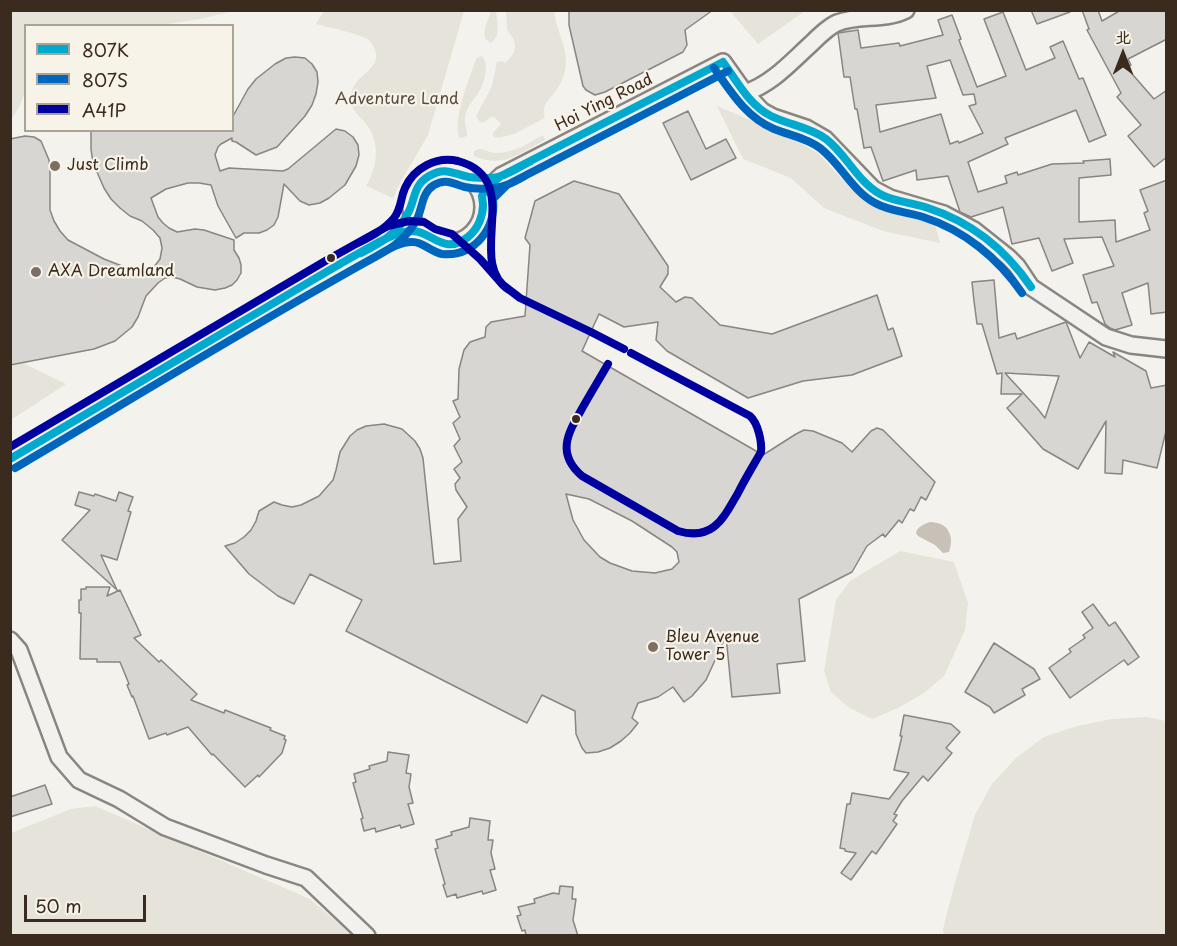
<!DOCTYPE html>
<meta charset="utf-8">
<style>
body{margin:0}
#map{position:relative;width:1177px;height:946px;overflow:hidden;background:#f4f2ec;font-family:"Playpen Sans","LXGW WenKai TC",sans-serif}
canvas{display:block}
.frame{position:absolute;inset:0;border:12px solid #3b2a1e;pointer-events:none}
.legend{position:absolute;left:24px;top:24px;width:210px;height:108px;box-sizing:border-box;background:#f7f3e8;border:2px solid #aca397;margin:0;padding:8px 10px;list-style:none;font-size:18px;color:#3b2a1e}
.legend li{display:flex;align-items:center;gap:12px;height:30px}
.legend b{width:30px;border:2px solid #aca397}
.north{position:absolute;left:1093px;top:24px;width:60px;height:60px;-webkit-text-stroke:4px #f7f3e8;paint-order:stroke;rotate:0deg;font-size:16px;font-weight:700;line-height:24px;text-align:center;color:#3b2a1e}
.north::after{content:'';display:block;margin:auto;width:21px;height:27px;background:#3b2a1e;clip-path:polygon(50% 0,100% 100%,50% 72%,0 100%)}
.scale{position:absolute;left:24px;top:895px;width:122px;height:27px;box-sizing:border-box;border:3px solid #3b2a1e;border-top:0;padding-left:8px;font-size:18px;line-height:21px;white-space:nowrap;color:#3b2a1e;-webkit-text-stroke:4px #f7f3e8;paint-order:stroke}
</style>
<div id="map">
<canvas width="1177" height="946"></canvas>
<div class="frame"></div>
<ul class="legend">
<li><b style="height:8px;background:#00a9ce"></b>807K</li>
<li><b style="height:8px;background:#0065bd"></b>807S</li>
<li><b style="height:8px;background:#0000a0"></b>A41P</li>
</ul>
<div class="north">北</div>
<div class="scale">50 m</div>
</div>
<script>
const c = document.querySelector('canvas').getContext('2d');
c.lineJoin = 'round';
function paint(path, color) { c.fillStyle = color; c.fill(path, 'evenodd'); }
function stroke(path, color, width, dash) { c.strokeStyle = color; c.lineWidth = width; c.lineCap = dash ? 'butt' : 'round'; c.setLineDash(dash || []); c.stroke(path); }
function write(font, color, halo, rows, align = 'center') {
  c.font = font + ' "Playpen Sans",sans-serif'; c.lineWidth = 4.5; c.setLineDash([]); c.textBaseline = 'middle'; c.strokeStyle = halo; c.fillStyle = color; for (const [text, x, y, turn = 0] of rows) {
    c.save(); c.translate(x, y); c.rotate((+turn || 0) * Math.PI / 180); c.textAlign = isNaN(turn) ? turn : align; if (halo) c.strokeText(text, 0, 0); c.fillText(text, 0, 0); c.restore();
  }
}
paint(new Path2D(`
 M11 10H233V11L200 19 161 25 26 26C26 46 29 80 23 98 20 106 16 113 11 119Z
 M324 11H464L428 135 400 183 393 198 366 186C377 167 381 145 367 125 360 116 351 111 351 98 350 74 385 71 374 48 374 47 370 41 369 40 361 34 327 27 316 24Z
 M491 11H496C497 21 501 37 491 43 478 37 488 21 491 11Z
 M506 11H554C556 32 570 49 565 71 563 78 561 84 557 89 551 99 540 104 545 118L514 134 498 138 493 136V133L501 124 493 116 483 123 480 122 476 116 492 86 497 62 502 61 505 63C518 52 518 43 507 30Z
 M730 11H805L758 44Z
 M481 56C491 63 484 83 479 92 475 99 468 105 466 113 463 121 467 128 467 136L461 138 459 137C453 116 469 81 476 59Z
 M717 106 790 137 819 154 838 175 859 196 893 213 935 224 940 243 883 231 824 208 791 178 743 159Z
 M543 135 545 140C520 153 503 169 474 156V151C481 146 488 153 497 153 513 153 529 143 543 135Z
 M23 363 66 384 11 420V365Z
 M900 551 954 562 968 603 965 630 944 676 924 693 900 707 872 719 848 707 831 692 824 671 836 600 850 581Z
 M1147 717 1166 721V935H944L943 929 954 886 975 815 992 784 1016 758 1044 737 1077 726 1112 719Z
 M95 806 310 899 352 935H11V833L71 809Z`), '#e6e3da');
paint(new Path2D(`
 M930 522C948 522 955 536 949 552L943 553 935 545 918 536 916 533C917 527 924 524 930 522Z`), '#c7c1b7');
const building = new Path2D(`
 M569 10H713L685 30 687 45 683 52 605 92 595 95 586 90 583 86 569 25Z
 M1031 10H1070V12L1037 24Z
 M1082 10H1098L1102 21 1121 10H1167V39L1128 59 1131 65 1126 67 1154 99 1167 90V157L1154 167 1128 136 1141 125 1117 97 1121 93 1087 30 1089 29Z
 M1003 12 1026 70 1055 58 1050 47 1063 41 1079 79 1083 78 1106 135 1089 142 1076 110 1005 138 1008 144 968 162 978 192 1007 183 1005 176 1017 172 1018 175 1052 164 1084 163 1083 161 1110 159 1111 175 1079 178V222L1115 220 1116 242 1150 230 1144 213 1148 211 1140 190 1167 180V312L1151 314 1148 283 1122 293 1132 325 1115 330 1110 328 1105 324 1097 302 1092 303 1083 275 1114 266 1102 237 1064 239 1073 263 1052 271 1039 238 1012 244 1003 207 971 217 960 212 948 176 917 180 916 170 883 181 871 147 864 148 857 109H855L850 77H844L838 33 858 30 861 48 899 43 900 46 943 35 938 20 952 15 961 39 959 40 977 87 1006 76 984 19ZM950 60 963 95 974 94 976 104 969 106 983 133 959 143 958 141 950 144 941 114 880 132 876 105 936 98 927 66Z
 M295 57 305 58 312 64 317 72 318 82 316 94 312 105 305 116 277 147 256 155 236 142 232 141V138L221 144 218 147 215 155 220 171 229 168 283 171 288 169 336 129 345 131 353 137 358 145 359 155 356 166 345 185 329 198 320 203 309 205 300 201 284 184 278 217 274 225 267 230 259 233H244L236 238 218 206 211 185 199 183H188L166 189 151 198 158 217 163 223 169 228 177 232 195 229 204 230 234 240V250L239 258 241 265V273L237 280 232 285 225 288 215 290 197 287 180 279 172 277 165 278 158 283 146 296 138 317 132 327 115 341 94 349 10 365V139L25 136 34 137 41 141 49 160 50 170V210L54 221 60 231 68 240 104 259 122 266 133 268 154 267 160 259 162 248 160 238 153 230 142 221 130 216 120 208 111 199 104 188 93 163 91 149V130H232V118L248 89 256 79 275 64 286 58Z
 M688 111 706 149 726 139 736 158 691 180 663 123Z
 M574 181 619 194 668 266V274L660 287 676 302 685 297 692 298 720 325 772 334 877 295 888 330 893 328 902 356 852 375 803 381 748 398 667 351 656 340 658 322 624 327 599 314 582 351 763 455 796 434 804 430 813 431 842 443 852 452 871 431 877 428 883 430 935 482 926 500 921 497 914 511 910 509 902 523 899 520 885 537 883 534 867 546 852 572 799 599 805 661 777 664 780 693 732 697 726 636 706 680 692 696 684 702 673 687 658 697 638 703 632 718 638 723 630 733 621 741 610 748 598 752 586 753 582 748 576 734 575 711 542 695 527 723 346 631 362 600 310 574 294 604 278 596 249 574 225 546 235 543 244 537 251 530 256 521 259 511 274 502 282 505 292 507 301 505 319 496 333 480 336 470 340 452 350 436 357 430 366 426 384 424 402 429 415 441 420 449 423 458 434 564 461 561 458 519 467 507 456 490 455 484 460 478 454 469 462 462 454 446 460 439 453 423 460 417 453 401 458 399 459 369 464 350 470 342 485 337 486 327 491 322 525 316 530 245 525 238 535 201ZM566 494 589 499 632 521 672 547 677 552 679 562 672 569 655 573 632 571 610 563 600 557 584 540 573 520Z
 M994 280 999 338 1015 333 1017 339 1066 322 1080 358 1089 342 1115 357 1113 352 1146 371 1151 388 1167 385V427L1157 468 1123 460 1122 474 1105 473 1106 421 1078 469 1043 449 1007 408 1022 394H1001L1002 373 997 374 982 324H977L974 301 972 282ZM1005 373 1059 376 1045 418 1037 408Z
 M79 492 94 496 95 494 116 501 119 492 133 497 128 511 131 512 117 560 101 555 117 590 62 540 90 510 75 505Z
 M86 587H110L107 596 120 590 141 635 134 638 159 662 161 660 197 694 191 700 224 713 225 710 258 723 271 728 270 730 285 736 284 739 286 740 282 753 259 777 258 775 245 787 213 754 212 755 188 727 167 735 166 733 149 739 133 696 132 697 127 685 129 684 120 662H97V659H80L81 613H79V600H81V589H86Z
 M1093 604 1109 626 1115 622 1139 657 1128 665 1124 660 1070 698 1049 668 1071 652 1069 649 1085 638 1083 635 1093 628 1082 612Z
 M994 643 1034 669 1040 679 1022 689 1025 695 994 713 990 707 965 692Z
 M904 715 951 724 960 732 946 748 952 753 928 781 923 776 902 801 894 814 897 815 893 821 897 824 876 854 872 851 851 880 841 873 856 853 845 851V849L840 848 847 804H850L852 793 889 799 909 773 894 770 902 736H900Z
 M388 752 409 755 406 773 411 774 409 787 413 803 408 804 414 824 401 828 400 825 376 832 375 828 364 831 361 819 363 818 353 783 356 782 354 774 370 769 369 766 387 761Z
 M45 785 52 804 10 817V797Z
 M470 818 490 821 488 840H493L491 853 495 869 490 870 496 890 483 894 482 891 457 898 456 894 447 897 443 885 445 884 435 849 438 848 436 840 452 835 451 832 469 827Z
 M560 886 573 887 572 899H576L573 920 578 936H526L525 930 522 931 517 916 521 915 518 907 535 903 534 899 553 893 559 894Z`);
paint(building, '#d8d6d2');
stroke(building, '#898580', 1.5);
const minor = new Path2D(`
 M745 93C772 84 791 62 812 43 819 36 828 27 837 23 859 14 884 21 906 10
 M411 207a36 36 0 1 1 72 0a36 36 0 1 1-72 0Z
 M482 196 489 187 501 176 723 62 745 93 762 111 773 117 806 128 825 139 873 189 890 198 944 214 974 230 1008 257 1017 266 1031 287 1106 337 1131 345 1166 349
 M10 459 332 269 392 236 411 231 421 232
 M10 640 19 650 59 757 79 780 119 799 165 827 266 865 306 878 367 936`);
stroke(minor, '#898580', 20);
stroke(minor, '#f2f1ed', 15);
stroke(new Path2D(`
 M723 62C737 81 749 105 771 116 789 125 810 127 826 139 846 154 857 181 880 194 894 202 912 202 928 208 971 222 1006 250 1031 287
 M361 253C380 243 396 235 407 215 416 200 412 186 429 176 446 166 453 174 469 177 477 178 485 178 493 178 507 176 518 167 531 161
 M10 459C86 414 162 369 238 324 285 297 331 268 379 242 390 237 401 231 413 231 433 232 444 256 468 237 478 229 483 216 483 205 483 203 482 197 482 196 485 188 495 181 501 176L723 62`), '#00a9ce', 8);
stroke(new Path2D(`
 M714 68C731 92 746 117 774 129 789 135 807 138 820 148 841 164 851 190 875 203 889 211 907 212 923 217 964 230 998 258 1022 293
 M366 262C387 251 403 243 416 221 423 209 421 193 434 185 446 178 453 184 465 187 474 189 484 189 493 188 509 187 521 177 536 170
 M15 468C135 397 254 324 375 257 386 251 400 241 413 242 423 242 431 252 442 254 474 257 496 229 493 199L507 185 728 71`), '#0065bd', 8);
stroke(new Path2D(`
 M356 244C370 237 384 230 394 218 402 207 400 199 405 188 414 168 436 156 458 161 526 179 464 261 509 290
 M608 364C600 378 592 391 584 405 570 430 554 452 582 476L678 531C713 541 723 519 738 493 745 479 753 466 761 452 762 442 758 423 750 416L631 353
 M10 447 327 260 388 226 409 221 424 222 435 229 452 234 480 259 503 285 520 298 591 332 624 349`), '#0000a0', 8);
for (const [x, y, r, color] of [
 [55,166,6,"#7c7066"],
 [331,258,5,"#3b2a1e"],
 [36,272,6,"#7c7066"],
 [576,419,5,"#3b2a1e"],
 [653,647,6,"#7c7066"]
]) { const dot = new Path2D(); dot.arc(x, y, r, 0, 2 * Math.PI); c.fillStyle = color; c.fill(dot); stroke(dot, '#f7f3e8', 2); }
write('16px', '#5b4c41', '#f7f3e8', [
 ["Adventure Land",397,100]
]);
write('16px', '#3b2a1e', '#f7f3e8', [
 ["Hoi Ying Road",604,103,-27]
]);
write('16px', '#3b2a1e', '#f7f3e8', [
 ["Just Climb",67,166],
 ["AXA Dreamland",48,272],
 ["Bleu Avenue",665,638],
 ["Tower 5",665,656]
], 'left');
</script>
